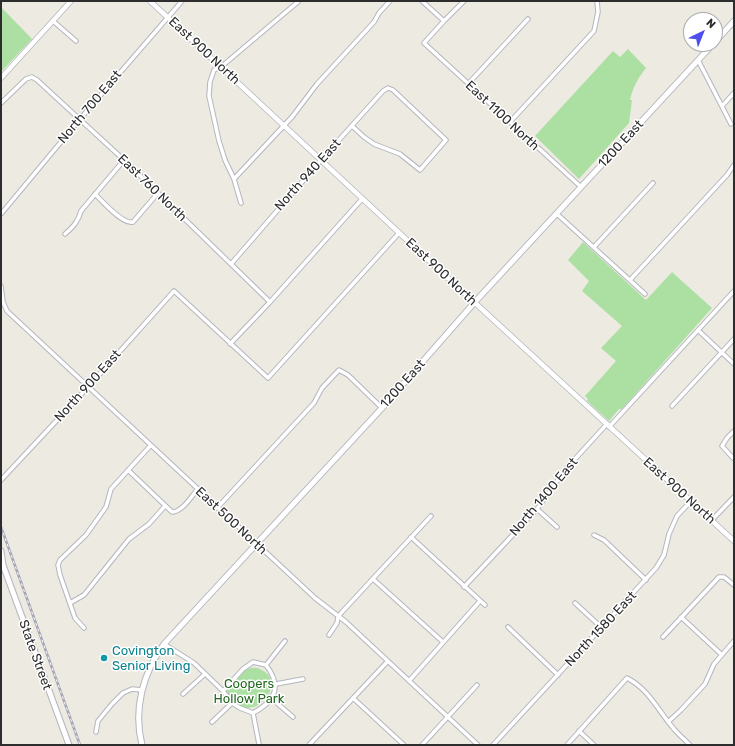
<!DOCTYPE html>
<style>
body{margin:0}
#map{position:relative;width:735px;height:746px;overflow:hidden;background:#edeae1;font-family:Rubik,sans-serif}
canvas{display:block}
.frame{position:absolute;inset:0;border:2px solid #2d2d2d;pointer-events:none}
.north{position:absolute;left:683px;top:12px;width:40px;height:40px;box-sizing:border-box;background:#fff;border:1px solid #ababab;border-radius:50%;rotate:43deg;font-size:11px;font-weight:700;line-height:16px;text-align:center;color:#2d2d2d}
.north::after{content:'';display:block;margin:auto;width:14px;height:18px;background:#4e4fed;clip-path:polygon(50% 0,100% 100%,50% 72%,0 100%)}
</style>
<div id="map">
<canvas width="735" height="746"></canvas>
<div class="frame"></div>
<div class="north">N</div>
</div>
<script>
const c = document.querySelector('canvas').getContext('2d');
c.lineJoin = 'round';
function paint(path, color) { c.fillStyle = color; c.fill(path, 'evenodd'); }
function stroke(path, color, width, dash) { c.strokeStyle = color; c.lineWidth = width; c.lineCap = dash ? 'butt' : 'round'; c.setLineDash(dash || []); c.stroke(path); }
function write(font, color, halo, rows, align = 'center') {
  c.font = font + ' Rubik,sans-serif'; c.lineWidth = 3; c.setLineDash([]); c.textBaseline = 'middle'; c.strokeStyle = halo; c.fillStyle = color; for (const [text, x, y, turn = 0] of rows) {
    c.save(); c.translate(x, y); c.rotate((+turn || 0) * Math.PI / 180); c.textAlign = isNaN(turn) ? turn : align; if (halo) c.strokeText(text, 0, 0); c.fillText(text, 0, 0); c.restore();
  }
}
paint(new Path2D(`
 M1 7 32 39 1 72Z
 M628 49 646 68C638 78 633 87 630 100H632L629 123 579 179 535 136 613 51 620 57Z
 M583 242 646 300 672 272 712 308 622 409H619L609 421 587 401 588 399 585 396 616 361 601 348 622 326 582 291 589 281 568 260Z
 M250 668C256 667 260 668 265 672 287 688 247 731 227 692L228 689 244 671Z`), '#ace0a2');
const minor = new Path2D(`
 M422 1 444 21
 M464 1 444 21 424 43 581 187
 M53 21 76 41
 M698 60 731 124
 M468 84 528 19
 M1 103 26 79 32 77 37 80 124 160 270 302
 M723 105 734 93
 M510 122 594 31 598 12 597 1
 M234 179 292 117 317 84 374 22 379 13 390 1
 M95 194C102 201 123 225 133 222L158 193
 M241 203 234 179 225 160 219 141 209 96 210 82 214 70 221 67 299 1
 M1 214 80 119 182 1
 M557 214 645 294
 M65 234C73 227 78 222 81 211L124 160
 M594 247 653 183
 M231 264 321 160 383 91 388 88 393 90 446 140 420 170 400 154 374 144 364 137 352 126
 M630 280 727 175 734 165
 M1 286 3 302 7 311 315 598 346 622 478 745
 M700 332 734 364
 M230 344 270 302 362 199
 M672 406 734 339
 M609 427 734 291
 M734 431 727 438 722 446 734 459
 M128 470 172 512C182 512 191 497 197 490
 M1 480 88 387 174 291 268 378 399 233
 M217 508 314 403 322 388 339 370 348 375 382 408
 M537 509 557 527
 M711 521 734 497
 M594 535 604 540 646 580
 M411 537 485 605
 M373 579 443 642
 M464 587 537 509 565 470 606 425
 M70 603 84 595 129 539 149 524 165 506
 M575 603 602 628
 M681 617 722 655
 M508 627 558 675
 M84 628 75 618 60 575 58 565 60 560 86 535 106 507 111 489 151 445
 M329 635 337 623 338 617 342 612 431 516
 M663 637 719 577H724L734 585
 M164 644 194 663 223 691 232 703 240 708 253 713
 M266 665 285 641
 M409 681 480 601
 M276 684 303 679
 M223 691 243 669 253 662 266 665C282 686 276 701 253 713
 M183 694 205 674
 M271 698 293 717
 M353 698 404 745
 M253 713 259 744
 M212 722 232 703
 M668 722 681 710 705 684 714 664 734 641
 M579 731 594 745
 M96 732 98 721 112 704 123 693 132 689 142 690
 M309 745 388 661
 M422 745 477 685
 M493 745 656 568 664 555 669 534 677 516 690 502
 M567 745 627 678C650 690 658 711 674 729 679 735 685 740 690 745`);
const tertiary = new Path2D(`
 M150 1 423 255 734 541
 M1 78 71 1`);
const secondary = new Path2D(`
 M715 42 734 21
 M1 551 3 565 69 745
 M142 745C133 709 143 673 164 644L382 408 474 303 713 44`);
stroke(minor, '#b4b5bf', 5.5);
stroke(tertiary, '#b4b5bf', 6);
stroke(secondary, '#b4b5bf', 7);
stroke(minor, '#fff', 3.5);
stroke(tertiary, '#fff', 4.5);
stroke(secondary, '#fff', 5);
const rail = new Path2D(`
 M1 527 80 745`);
stroke(rail, '#a4a4b6', 2.5);
stroke(rail, '#fff', 1, [3]);
for (const [x, y, r, color] of [
 [104,658,4,"#0f9aa8"]
]) { const dot = new Path2D(); dot.arc(x, y, r, 0, 2 * Math.PI); c.fillStyle = color; c.fill(dot); stroke(dot, '#fff', 1.5); }
write('13px', '#2d2d2d', '#fff', [
 ["East 900 North",204,51,43],
 ["North 700 East",90,107,-50],
 ["East 1100 North",502,116,43],
 ["1200 East",621,144,-47],
 ["North 940 East",308,175,-48],
 ["East 760 North",152,188,44],
 ["East 900 North",441,272,43],
 ["1200 East",403,384,-48],
 ["North 900 East",88,386,-48],
 ["East 900 North",679,491,42],
 ["North 1400 East",544,497,-50],
 ["East 500 North",231,521,43],
 ["North 1580 East",601,629,-47],
 ["State Street",35,655,70]
]);
write('13px', '#0d838f', '#fff', [
 ["Covington",112,651],
 ["Senior Living",112,666]
], 'left');
write('13px', '#236721', '#fff', [
 ["Coopers",249,684],
 ["Hollow Park",249,699]
]);
</script>
